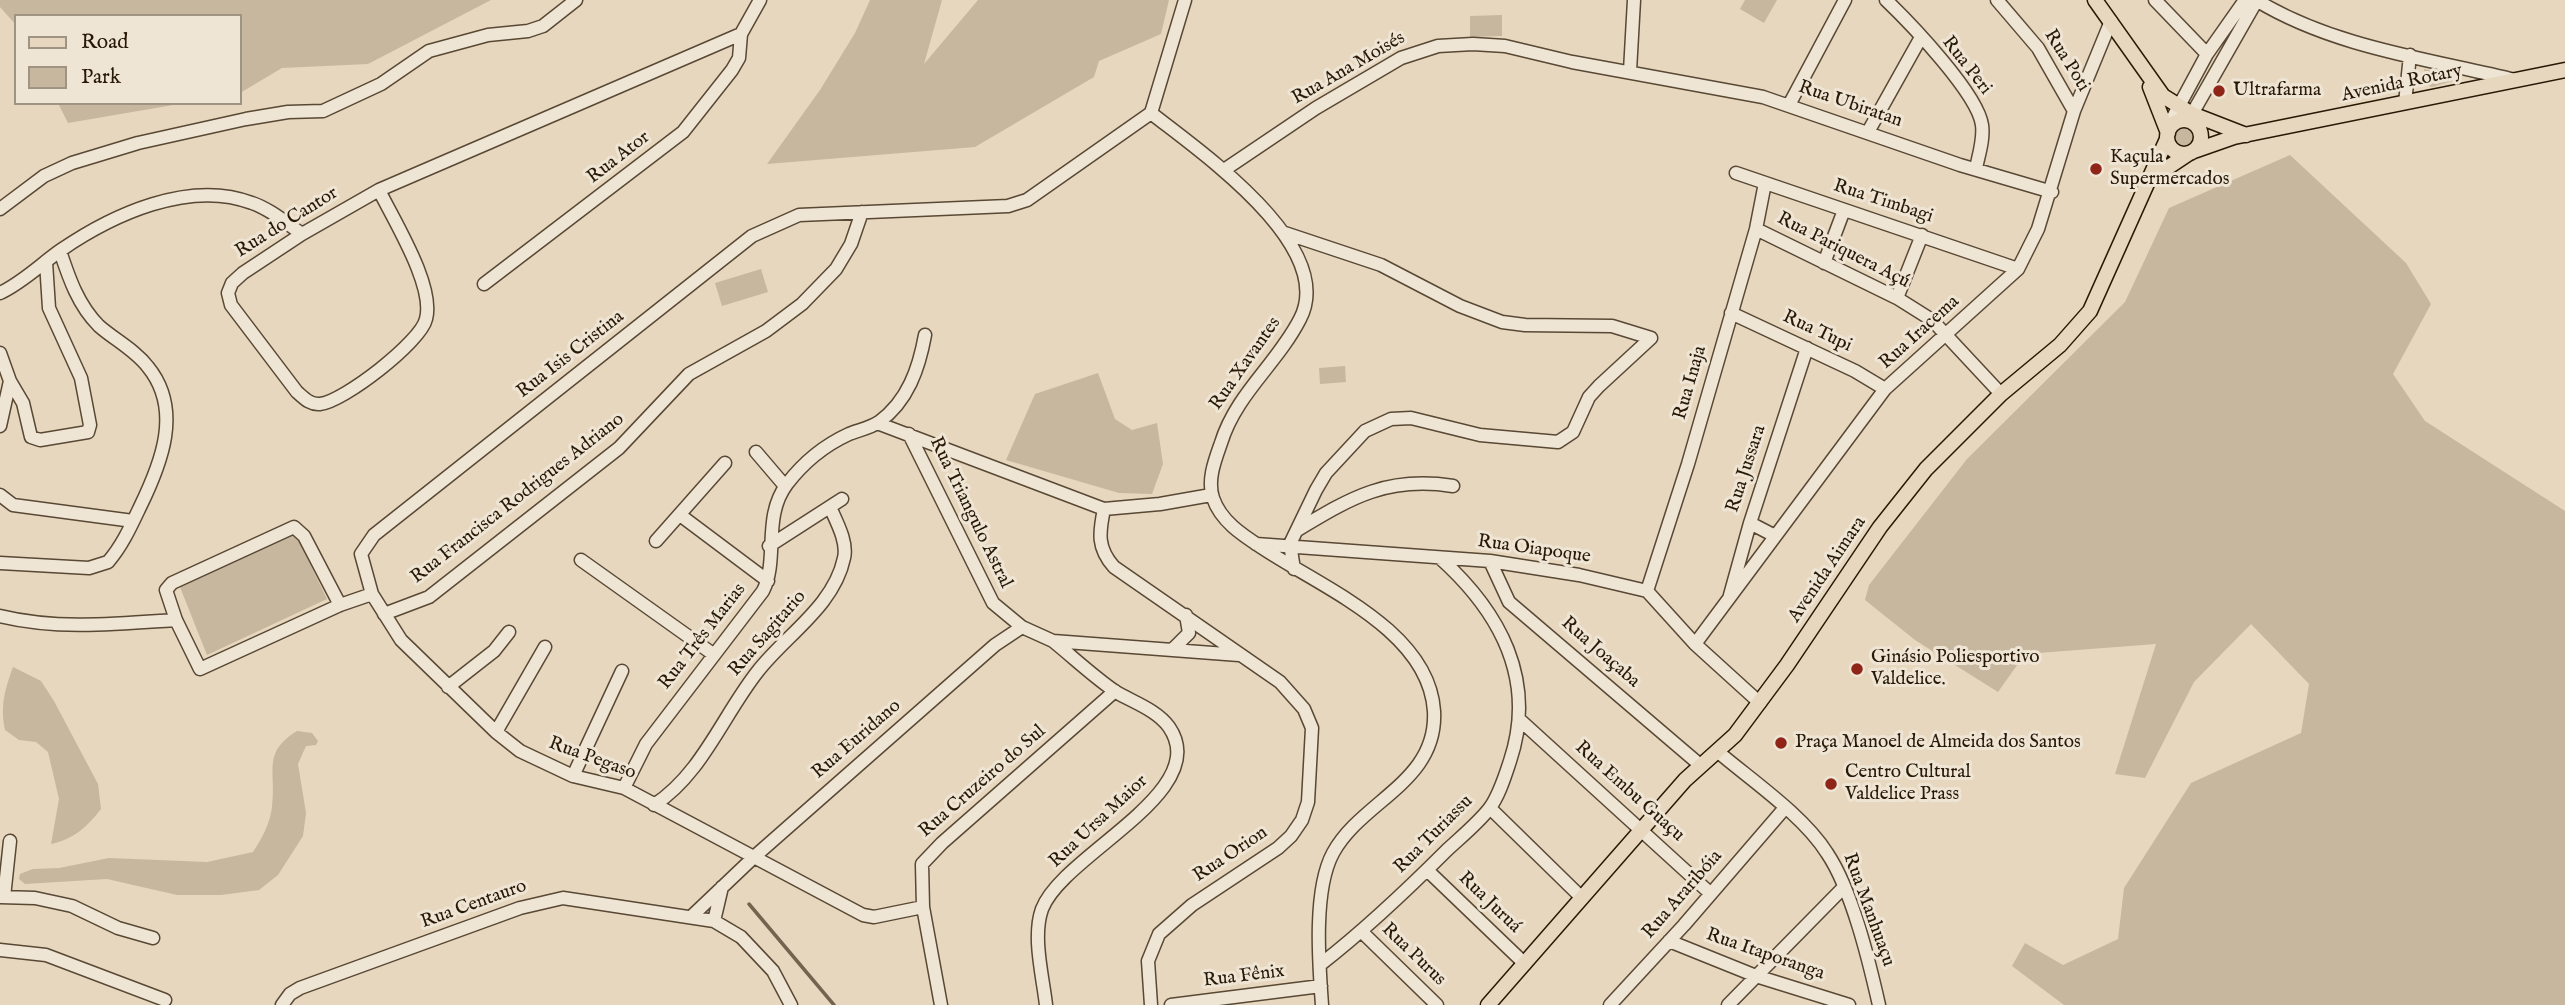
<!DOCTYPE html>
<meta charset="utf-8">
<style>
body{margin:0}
#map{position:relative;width:2565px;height:1005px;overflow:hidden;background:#e7d7be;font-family:"IM FELL English",serif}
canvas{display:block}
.legend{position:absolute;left:14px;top:14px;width:228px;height:91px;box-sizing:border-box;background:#efe5d5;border:2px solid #9f9382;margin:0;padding:9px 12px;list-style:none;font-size:21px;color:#281906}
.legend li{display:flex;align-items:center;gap:14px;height:35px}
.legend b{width:35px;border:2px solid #9f9382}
</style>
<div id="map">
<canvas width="2565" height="1005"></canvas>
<ul class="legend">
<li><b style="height:9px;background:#e7d7be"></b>Road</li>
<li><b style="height:19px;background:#c7b79f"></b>Park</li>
</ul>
</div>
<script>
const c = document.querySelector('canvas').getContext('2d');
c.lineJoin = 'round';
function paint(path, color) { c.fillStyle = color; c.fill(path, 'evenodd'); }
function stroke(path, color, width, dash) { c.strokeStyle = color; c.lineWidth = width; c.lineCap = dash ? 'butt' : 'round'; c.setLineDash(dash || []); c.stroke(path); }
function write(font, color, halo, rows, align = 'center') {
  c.font = font + ' "IM FELL English",serif'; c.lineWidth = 6; c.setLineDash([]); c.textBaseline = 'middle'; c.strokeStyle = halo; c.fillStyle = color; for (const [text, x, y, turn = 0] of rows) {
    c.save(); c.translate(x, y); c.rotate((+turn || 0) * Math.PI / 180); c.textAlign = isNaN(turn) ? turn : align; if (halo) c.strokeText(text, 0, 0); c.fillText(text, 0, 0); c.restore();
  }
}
paint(new Path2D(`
 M0 0H491L368 64 282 68 240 93V16H16V25L0 7Z
 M870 0H942L924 64 978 0H1169L1161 34 1099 61 1094 77 975 147 767 164 820 90 855 33Z
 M1745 0H1777L1764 23 1740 9Z
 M1502 15V36L1470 37V16Z
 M2424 69 2459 77V79L2432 87 2426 85Z
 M58 103H185L68 123Z
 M2173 136a11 11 0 1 1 22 0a11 11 0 1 1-22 0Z
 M2290 155 2406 263 2431 304 2393 374 2425 421 2565 511V1005H2064L2012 966 2025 943 2063 965 2118 939 2124 888 2191 783 2301 733 2309 684 2251 624 2194 682 2145 778 2115 774 2156 644 2025 654 1998 692 1915 640 1865 600 1869 585 1967 459 2125 302 2169 208Z
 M761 269 768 292 722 306 715 283Z
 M1345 366 1346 382 1320 384 1319 368Z
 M1098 373 1115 419 1132 430 1157 423 1163 464 1152 494 1119 493 1006 460 1035 394Z
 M295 533 327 599 207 655 180 587Z
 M13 667 41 681 54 701 98 784 101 809C87 827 74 839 51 844L59 799 48 752 36 742 19 740 5 730C0 706 5 689 13 667Z
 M297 731 312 733 318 741 316 745 306 746 298 764 306 813 303 836 278 875 259 890 221 895H177L107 879 25 884 19 879 20 874 33 869 59 868 109 858 207 862 253 852C262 838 270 824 272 807 277 772 261 753 297 731Z`), '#c7b79f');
stroke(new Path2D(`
 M749 904 834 1005`), '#74644f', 3.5);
const minor = new Path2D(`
 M1886 0C1910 23 1978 94 1982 125 1984 139 1979 154 1976 168
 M1997 0 2038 48 2074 111
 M2155 0 2207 54
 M2256 0C2333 47 2428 59 2515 80
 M1630 71 1634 0
 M2405 103 2410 55
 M1789 105 1845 0
 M1151 113C1199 151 1338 246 1300 319 1277 364 1236 394 1221 443 1215 460 1207 480 1213 498 1221 522 1244 536 1264 549 1323 588 1429 631 1434 711 1438 782 1362 800 1333 853 1313 890 1319 964 1322 1005
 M2192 114 2257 0
 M2171 127 2173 117 2207 54 2245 0
 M1868 132 1920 39
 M1224 170 1316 108 1401 58 1438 46 1473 44 1505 46 1572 62 1763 97 1960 165 2052 192
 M1736 173 2018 269
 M379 190C394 221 435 286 426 319 421 342 343 402 320 404 310 405 304 398 297 392L231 305 228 293 232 283 243 273 302 234 379 190 741 34
 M0 209 44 176 72 163 138 143 246 119 288 112 323 111 381 84 429 51 488 35 528 31 543 26 576 0
 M1756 229 1897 298 1932 320 2001 394
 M1285 233 1381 265 1460 306 1502 322 1525 325 1612 326 1651 338 1599 386 1589 397 1573 432 1558 442 1480 435 1411 418 1391 419 1365 431 1326 473 1316 490 1290 544 1294 569
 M1824 263 1844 210
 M484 284 683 132 732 70 739 58 741 34 760 0
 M0 293C22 283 41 264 61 250 112 215 189 179 252 203 270 209 286 223 302 234
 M1897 298 1922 235
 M1731 313 1855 371 1885 389
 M0 353 10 381 0 426
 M10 381 23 403 31 437 40 440 88 432 90 425 81 378 49 308 46 262
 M877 423 1104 509 1160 504 1211 495
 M909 434 993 603 1022 627 1053 641 1239 655
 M756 452 785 486
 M0 495 13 505 133 521
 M1104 509C1099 533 1097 548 1114 567L1280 682 1304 709 1312 728 1308 802 1302 820 1291 836 1278 848 1192 905 1159 934 1148 961 1151 1005
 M680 515 768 581
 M1750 523 1775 536
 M1299 529C1352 497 1388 476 1453 486
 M656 541 725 463
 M1256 544 1490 561 1579 575 1647 591 1695 644 1760 703
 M769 546 842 499
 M581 560 713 654
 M1490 561 1509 602 1699 764
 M0 563 89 568 108 562C122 546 131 526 140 507 161 464 183 410 148 367 135 350 115 340 99 326 78 305 69 278 60 251
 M1647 591 1688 464 1756 229 1765 183
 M1730 595 1750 523 1807 348
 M340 605 304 536 294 527 172 583 166 590 176 620 200 669 340 605 372 594
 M384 614 429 597 619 448 689 374 766 331 802 304 836 269 851 244 862 212
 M0 616C57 630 117 624 176 620
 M1695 644 1885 389 2018 269 2038 229 2074 111 2111 21
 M1172 650 1189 633 1186 615
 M448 687 494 651 509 632
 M1520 720 1711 894
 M496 732 545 647
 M1717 751C1751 780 1803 815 1827 853 1852 890 1869 961 1879 1005
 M573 776 622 671
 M624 788 646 744 763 591C779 559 762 517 787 484 803 463 825 445 849 434 859 430 870 428 879 422 908 401 919 368 925 335
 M654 805C702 774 723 715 758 671 786 635 834 606 844 558 848 542 836 521 830 507
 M1490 808 1582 898
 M1427 870 1525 964
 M0 897 35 898 72 906 118 928 153 938
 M4 897 10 841
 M923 907 874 917 863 915 624 788 573 776 520 751 496 732 401 640 372 594 361 554 374 535 752 236 799 215 1008 206 1027 200 1151 113 1185 0
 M693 915 754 857 995 645 1022 627
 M714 921 722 887
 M1362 932 1437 1005
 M1669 941 1756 976 1849 1005
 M0 950 46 955 165 1000
 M1321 964C1366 929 1407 890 1447 850 1461 837 1477 824 1489 809 1499 796 1505 776 1510 761 1537 680 1500 612 1440 558
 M282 1005 290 994 300 988 520 908 563 898 714 921 741 937 773 971 791 1005
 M941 1005 923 907 922 864 942 843 1115 691
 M1046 1005C1043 977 1032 937 1042 909 1063 854 1214 792 1169 727 1157 710 1133 702 1116 692 1094 677 1074 658 1053 641
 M1171 1005 1321 986
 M1610 1005 1684 925 1784 809
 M1728 1005 1844 887`);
const major = new Path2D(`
 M2095 0 2163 96 2192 114 2246 135
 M2150 87 2168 133
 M2167 137a17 17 0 1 1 34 0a17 17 0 1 1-34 0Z
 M2194 151 2234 137 2565 70
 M2152 178 2188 154
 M1488 1005 1685 780 1735 735 1787 665 1880 527 1926 469 2001 394 2060 345 2090 311 2167 139`);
stroke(minor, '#584834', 15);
stroke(major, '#281906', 17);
stroke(minor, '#efe5d5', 12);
stroke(major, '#e7d7be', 14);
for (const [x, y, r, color] of [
 [2219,91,7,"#8f2418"],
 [2096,169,7,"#8f2418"],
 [1857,669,7,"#8f2418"],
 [1781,743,7,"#8f2418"],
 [1831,784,7,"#8f2418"]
]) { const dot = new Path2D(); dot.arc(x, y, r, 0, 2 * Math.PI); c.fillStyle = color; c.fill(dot); stroke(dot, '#efe5d5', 2.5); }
write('19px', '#281906', '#efe5d5', [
 ["Rua Poti",2066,61,58],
 ["Rua Peri",1966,66,52],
 ["Rua Ana Moisés",1349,69,-30],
 ["Avenida Rotary",2402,84,-12],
 ["Rua Ubiratan",1850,105,19],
 ["Rua Ator",619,158,-38],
 ["Rua Timbagi",1883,202,18],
 ["Rua do Cantor",287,223,-32],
 ["Rua Pariquera Açú",1843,251,27],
 ["Rua Tupi",1817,332,25],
 ["Rua Iracema",1920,333,-42],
 ["Rua Isis Cristina",571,355,-38],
 ["Rua Xavantes",1246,364,-55],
 ["Rua Inaja",1691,383,-74],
 ["Rua Jussara",1747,469,-72],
 ["Rua Francisca Rodrigues Adriano",518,499,-38],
 ["Rua Triangulo Astral",970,513,64],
 ["Rua Oiapoque",1534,550,8],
 ["Avenida Aimara",1828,570,-56],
 ["Rua Sagitario",768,634,-49],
 ["Rua Três Marias",703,637,-52],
 ["Rua Joaçaba",1600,653,41],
 ["Rua Euridano",857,740,-41],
 ["Rua Pegaso",592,759,20],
 ["Rua Cruzeiro do Sul",983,782,-41],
 ["Rua Embu Guaçu",1629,792,42],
 ["Rua Ursa Maior",1099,822,-43],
 ["Rua Turiassu",1434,835,-45],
 ["Rua Orion",1231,855,-34],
 ["Rua Araribóia",1683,895,-49],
 ["Rua Juruá",1489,903,44],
 ["Rua Centauro",474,905,-20],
 ["Rua Manhuaçu",1868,910,70],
 ["Rua Purus",1413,955,44],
 ["Rua Itaporanga",1765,955,19],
 ["Rua Fênix",1244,977,-7]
]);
write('19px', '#281906', '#efe5d5', [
 ["Ultrafarma",2233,91],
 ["Kaçula",2110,158],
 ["Supermercados",2110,180],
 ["Ginásio Poliesportivo",1871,658],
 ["Valdelice.",1871,680],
 ["Praça Manoel de Almeida dos Santos",1795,743],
 ["Centro Cultural",1845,773],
 ["Valdelice Prass",1845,795]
], 'left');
</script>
